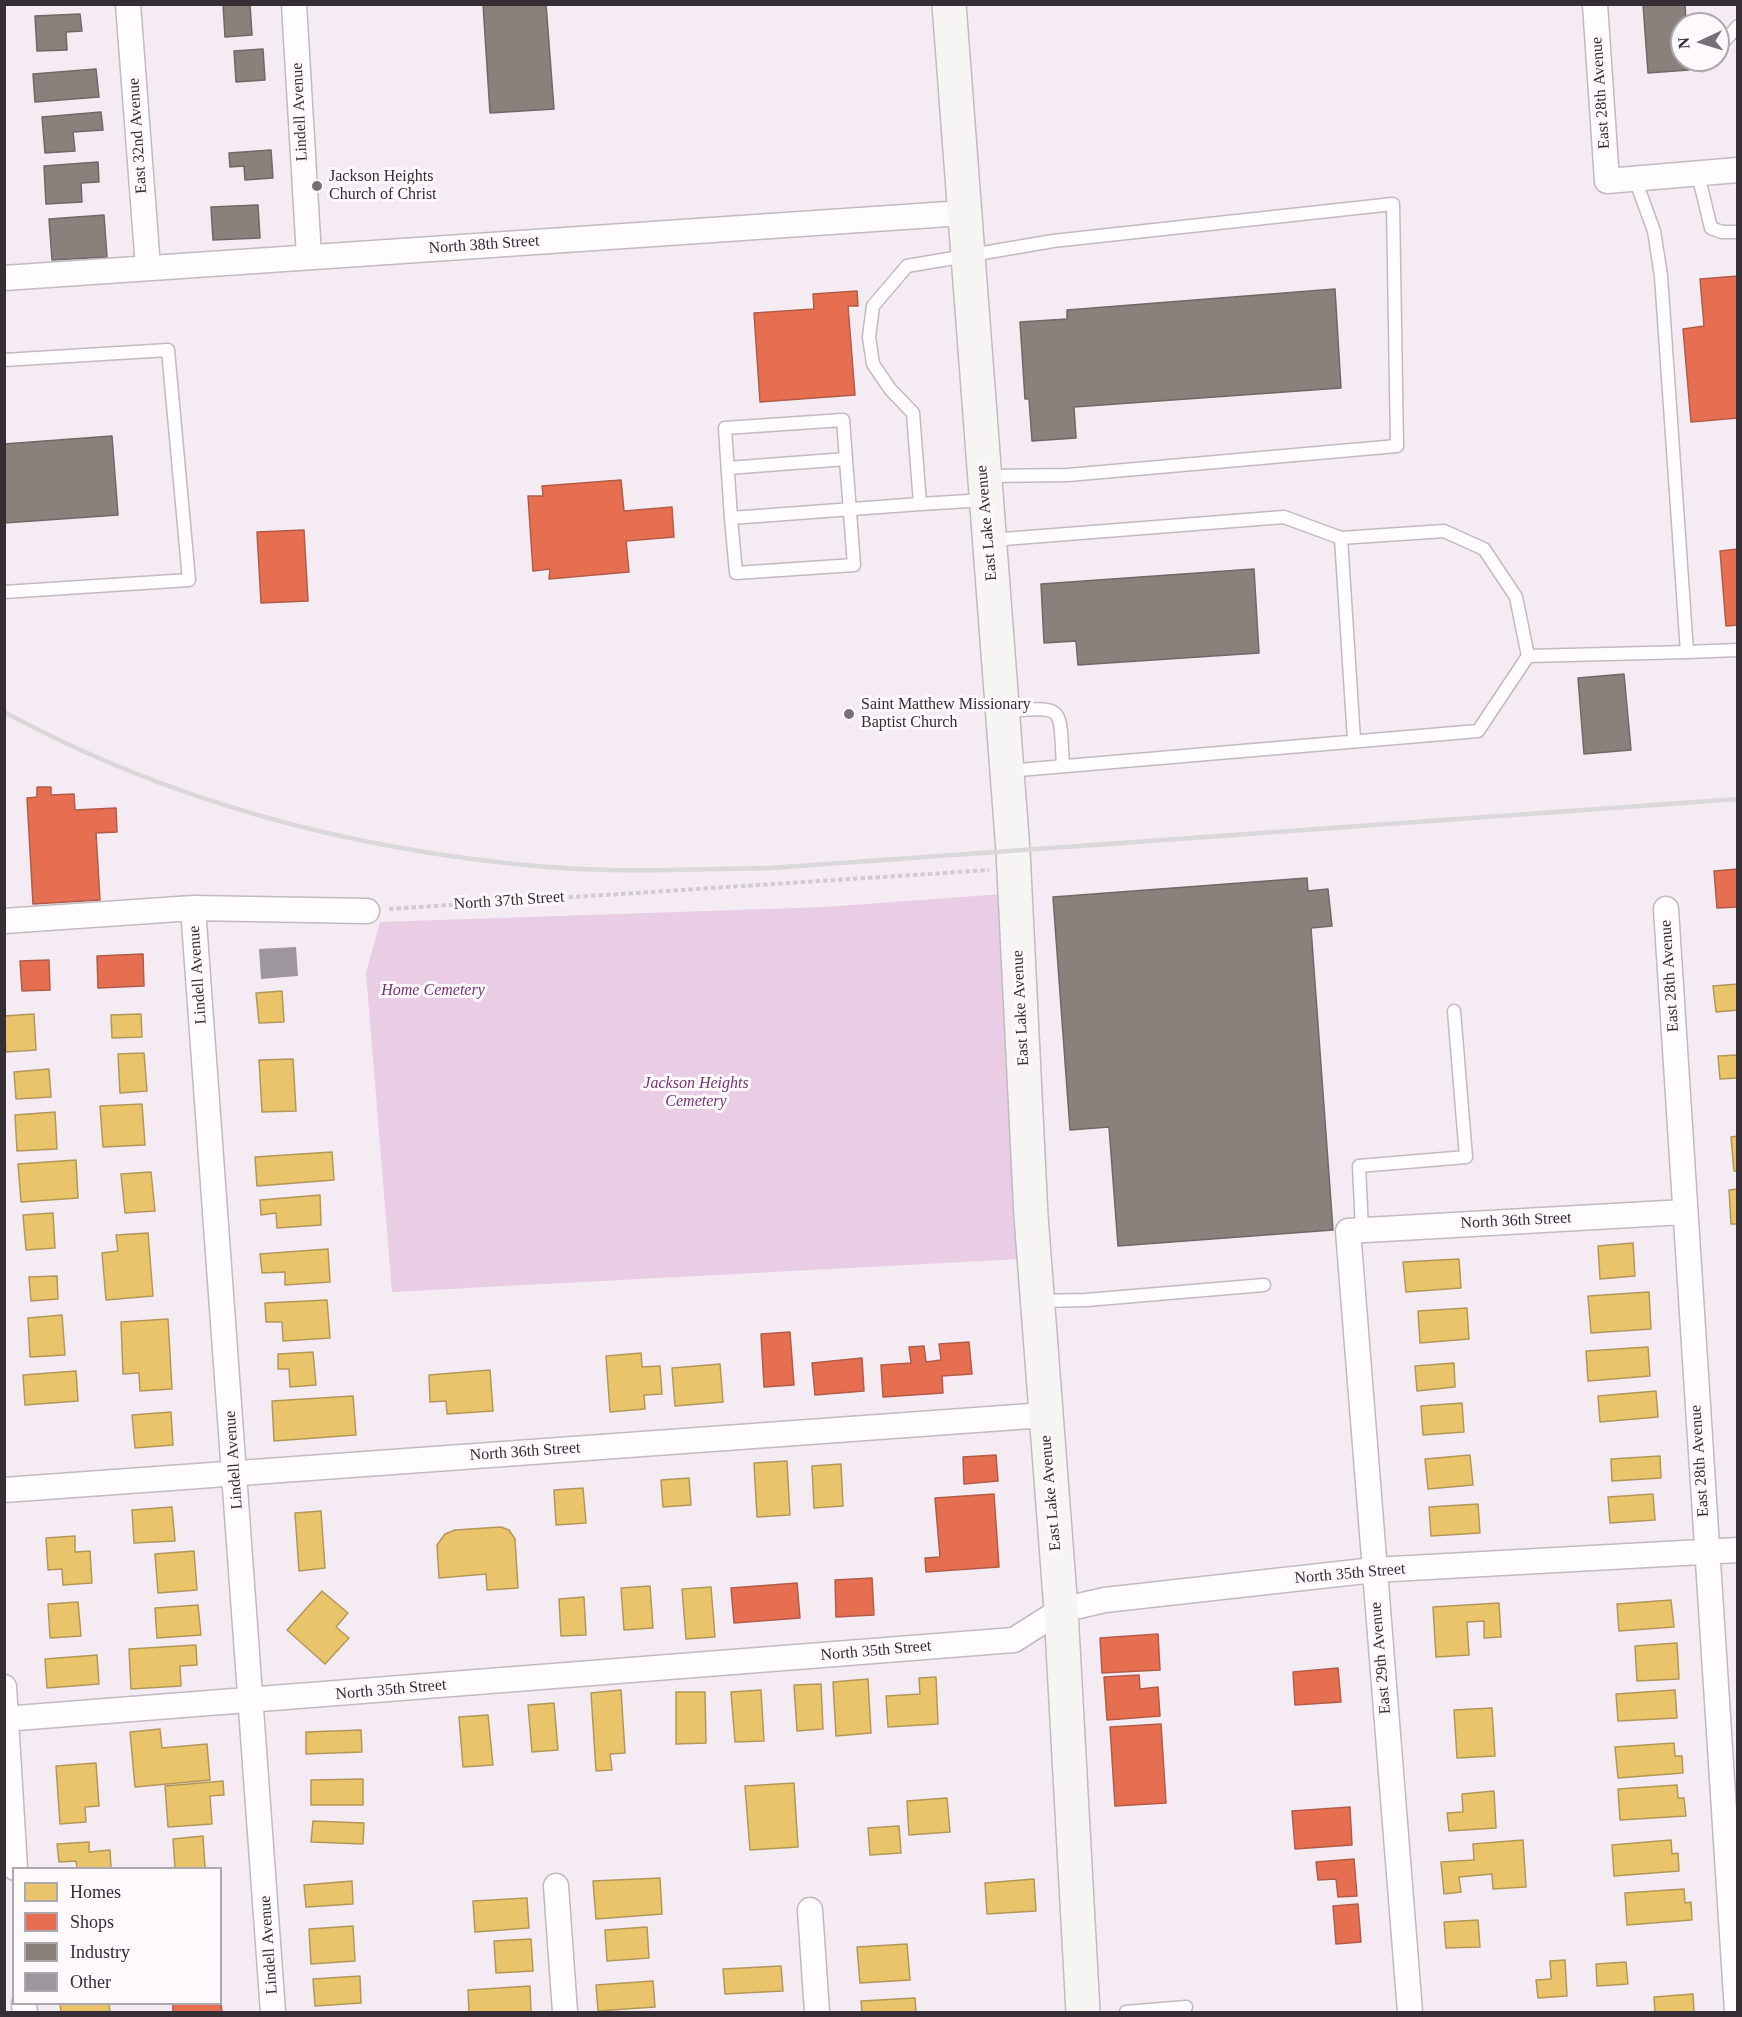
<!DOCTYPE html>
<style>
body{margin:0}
#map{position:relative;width:1742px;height:2017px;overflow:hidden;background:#f5ebf3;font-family:Georgia,serif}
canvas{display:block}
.frame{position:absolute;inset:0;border:6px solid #352e34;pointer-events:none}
.legend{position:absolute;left:12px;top:1867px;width:210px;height:138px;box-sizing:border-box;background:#fdf9fc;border:2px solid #ada8ac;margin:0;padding:8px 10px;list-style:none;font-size:18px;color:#352e34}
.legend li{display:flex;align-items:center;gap:12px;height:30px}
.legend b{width:30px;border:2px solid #ada8ac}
.north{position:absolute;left:1670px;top:12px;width:60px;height:60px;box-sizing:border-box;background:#fdf9fc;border:2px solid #ada8ac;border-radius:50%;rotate:266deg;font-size:16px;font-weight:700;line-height:24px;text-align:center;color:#352e34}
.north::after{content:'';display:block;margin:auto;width:21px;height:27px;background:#787077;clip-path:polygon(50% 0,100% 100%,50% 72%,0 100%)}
</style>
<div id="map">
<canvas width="1742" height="2017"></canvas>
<div class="frame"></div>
<ul class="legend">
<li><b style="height:16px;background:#e9c46a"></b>Homes</li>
<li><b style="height:16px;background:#e76f51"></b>Shops</li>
<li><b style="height:16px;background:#8a817c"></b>Industry</li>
<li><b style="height:16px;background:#9d969c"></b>Other</li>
</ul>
<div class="north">N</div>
</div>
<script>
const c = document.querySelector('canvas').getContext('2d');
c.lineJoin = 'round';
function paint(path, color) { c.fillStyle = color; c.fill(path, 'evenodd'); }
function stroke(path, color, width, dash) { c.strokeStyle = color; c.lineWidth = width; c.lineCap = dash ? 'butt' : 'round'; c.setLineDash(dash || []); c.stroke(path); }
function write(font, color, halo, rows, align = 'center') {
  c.font = font + ' Georgia,serif'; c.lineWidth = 6; c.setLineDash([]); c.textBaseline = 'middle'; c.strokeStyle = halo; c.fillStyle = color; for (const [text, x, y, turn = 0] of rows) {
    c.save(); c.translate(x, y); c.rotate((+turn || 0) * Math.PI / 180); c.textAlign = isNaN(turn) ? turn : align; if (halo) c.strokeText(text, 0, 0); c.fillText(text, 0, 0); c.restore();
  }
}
paint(new Path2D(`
 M1003 894 1021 1259 392 1292 366 973 380 922 825 907Z`), '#e8cde4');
const homes = new Path2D(`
 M1738 984V1010L1716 1012 1713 986Z
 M282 991 284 1022 259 1023 256 993Z
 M34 1014 36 1050 6 1052 4 1016Z
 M141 1014 142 1037 112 1038 111 1015Z
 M144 1053 147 1091 120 1093 118 1054Z
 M1738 1055V1078L1720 1079 1718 1056Z
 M293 1059 296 1111 262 1112 259 1060Z
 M49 1069 51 1097 16 1099 14 1072Z
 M142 1104 145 1145 103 1147 100 1106Z
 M55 1112 57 1149 17 1151 15 1115Z
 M1738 1136V1171H1734L1731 1137Z
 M332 1152 334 1180 257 1186 255 1157Z
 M76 1160 78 1198 21 1202 18 1164Z
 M151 1172 155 1211 125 1213 121 1174Z
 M1738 1189V1224H1731L1729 1190Z
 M320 1195 321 1225 277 1228 276 1213 261 1215 260 1200Z
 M53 1213 55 1248 26 1250 23 1215Z
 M148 1233 153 1296 106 1300 102 1253 118 1251 116 1235Z
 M1633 1243 1635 1276 1600 1279 1598 1246Z
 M328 1249 330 1282 285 1285V1272L262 1273 260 1254Z
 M1459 1259 1461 1288 1406 1292 1403 1262Z
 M57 1276 58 1299 31 1301 29 1277Z
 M1649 1292 1651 1329 1591 1333 1588 1296Z
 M327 1300 330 1338 283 1341 282 1322H266L265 1303Z
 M1467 1308 1469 1339 1420 1343 1418 1311Z
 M62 1315 65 1355 30 1357 28 1318Z
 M168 1319 172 1389 140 1391 139 1373 123 1374 121 1322Z
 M1648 1347 1650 1376 1588 1381 1586 1351Z
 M313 1352 316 1385 290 1387 289 1369H278V1354Z
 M641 1353 642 1367 660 1366 662 1394 644 1395 645 1409 610 1412 606 1356Z
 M1454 1363 1455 1387 1417 1391 1415 1366Z
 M720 1364 723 1402 675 1406 672 1368Z
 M490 1370 493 1411 447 1414 446 1401 430 1402 429 1375Z
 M76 1371 78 1401 25 1405 23 1375Z
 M1656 1391 1658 1417 1600 1422 1598 1396Z
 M353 1396 356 1435 274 1441 272 1401Z
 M1462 1403 1464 1432 1423 1435 1421 1406Z
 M171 1412 173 1445 135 1448 132 1415Z
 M1470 1455 1473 1485 1428 1489 1425 1459Z
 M1660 1456 1661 1478 1612 1481 1611 1459Z
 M787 1461 790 1515 757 1517 754 1463Z
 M841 1464 843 1506 814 1508 812 1466Z
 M689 1478 691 1505 663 1507 661 1480Z
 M583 1488 586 1523 556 1525 554 1490Z
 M1653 1494 1655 1520 1610 1523 1608 1497Z
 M1478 1504 1480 1533 1431 1536 1429 1507Z
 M172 1507 175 1541 134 1543 132 1510Z
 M321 1511 325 1568 299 1571 295 1513Z
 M501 1527 509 1530 515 1539 518 1588 487 1590 486 1574 439 1578 437 1545 445 1534 455 1530Z
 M75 1536V1552L90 1551 92 1583 63 1585 62 1569 48 1570 46 1538Z
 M194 1551 197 1590 158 1593 155 1554Z
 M650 1586 653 1628 624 1630 621 1588Z
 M711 1587 715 1637 686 1639 682 1589Z
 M322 1591 348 1613 336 1627 349 1638 325 1664 287 1630Z
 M584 1597 586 1635 561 1636 559 1599Z
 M1671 1600 1674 1627 1619 1631 1617 1604Z
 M78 1602 81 1636 50 1638 48 1604Z
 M1499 1603 1501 1637 1484 1638V1621L1467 1622 1469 1655 1436 1657 1433 1607Z
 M198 1605 201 1635 157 1638 155 1608Z
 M1677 1643 1679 1679 1637 1681 1635 1646Z
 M196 1645 197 1665 180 1666 181 1686 131 1689 129 1649Z
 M97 1655 99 1684 47 1688 45 1659Z
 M936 1677 938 1724 888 1727 886 1696 920 1694 919 1678Z
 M868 1679 871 1733 836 1736 833 1682Z
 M821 1684 823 1729 797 1731 794 1685Z
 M621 1690 625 1753 610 1754 612 1770 596 1771 591 1693Z
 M761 1690 764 1741 735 1742 731 1692Z
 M1675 1690 1677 1718 1618 1721 1616 1694Z
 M676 1692H705L706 1743 676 1744Z
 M554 1703 558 1750 532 1752 528 1705Z
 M1492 1708 1495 1756 1457 1758 1454 1710Z
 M488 1715 493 1765 463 1767 459 1717Z
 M160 1729 162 1748 207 1744 210 1780 135 1787 130 1732Z
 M361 1730 362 1752 306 1754V1732Z
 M1674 1743 1675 1756H1682L1683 1773 1618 1778 1615 1747Z
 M96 1763 99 1806 85 1807 86 1822 60 1824 56 1766Z
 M363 1779V1805H311V1780Z
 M223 1781 224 1795 210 1796 212 1824 168 1827 165 1786Z
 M794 1783 798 1847 750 1850 745 1786Z
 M1677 1785 1678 1798H1684L1686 1816 1620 1820 1618 1789Z
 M1494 1791 1496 1828 1449 1831 1447 1813 1463 1812 1462 1794Z
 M947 1798 950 1832 909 1835 907 1801Z
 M313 1821 364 1823 363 1844 311 1842Z
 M899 1826 901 1853 870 1855 868 1828Z
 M203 1836 205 1868H175L173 1839Z
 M1523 1840 1526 1887 1493 1889 1492 1874 1459 1877 1461 1892 1444 1894 1441 1862 1474 1860 1473 1844Z
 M1671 1840 1672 1854 1678 1853 1679 1871 1614 1876 1612 1845Z
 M89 1842V1852L110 1850 111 1868H77L76 1861 59 1862 57 1844Z
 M660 1878 662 1914 596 1919 593 1881Z
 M1034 1879 1036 1911 987 1914 985 1883Z
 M352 1881 353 1904 306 1907 304 1885Z
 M1684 1889 1685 1903 1691 1902 1692 1920 1627 1925 1625 1893Z
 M527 1898 529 1928 475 1932 473 1901Z
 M1478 1920 1480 1947 1446 1948 1444 1922Z
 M353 1926 355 1961 311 1964 309 1929Z
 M647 1927 649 1958 607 1961 605 1930Z
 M531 1939 533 1971 496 1973 494 1941Z
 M907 1944 910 1980 860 1983 857 1947Z
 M1565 1960 1567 1996 1538 1998 1536 1980 1551 1979 1550 1961Z
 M1626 1962 1628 1984 1597 1986 1596 1964Z
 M781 1966 783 1991 725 1994 723 1969Z
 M360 1976 361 2003 315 2006 313 1979Z
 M653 1981 655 2007 598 2011 596 1985Z
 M530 1986 531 2012H469L468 1990Z
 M1693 1994 1694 2012H1655L1654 1997Z
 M915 1998 916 2012H862L861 2001Z
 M60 2004H109L110 2012H61Z`);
paint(homes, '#e9c46a');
stroke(homes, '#b3975a', 1.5);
const shops = new Path2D(`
 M1738 276V418L1691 422 1683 329 1704 326 1700 279Z
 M857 291 858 306H848L855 395 760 402 754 313 814 309 813 294Z
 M621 480 624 511 672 507 674 537 626 541 629 572 549 579 550 569 533 571 528 496H543L542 486Z
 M304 530 308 601 261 603 257 532Z
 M1738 549V625L1726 626 1720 551Z
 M37 787H51V795L74 794 75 810 116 808 117 832 96 833 100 900 33 904 27 798 37 797Z
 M1738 869V907L1717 908 1714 871Z
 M143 954 144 986 98 988 97 956Z
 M49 960 50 990 22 991 20 961Z
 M790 1332 794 1385 764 1387 761 1334Z
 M969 1342 972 1374 942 1376 943 1393 883 1397 881 1365 911 1363 909 1347 924 1346 926 1362 941 1360 939 1344Z
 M862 1358 864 1391 815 1395 812 1363Z
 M996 1455 998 1481 964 1484 963 1457Z
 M994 1494 999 1567 926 1572 925 1558 940 1557 935 1498Z
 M872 1578 874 1615 836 1617 835 1580Z
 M797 1583 800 1618 734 1623 731 1588Z
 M1158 1634 1160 1670 1102 1673 1100 1638Z
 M1338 1668 1341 1702 1295 1705 1293 1672Z
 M1139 1675 1140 1689 1158 1687 1160 1716 1107 1720 1104 1677Z
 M1161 1724 1166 1803 1115 1806 1110 1727Z
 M1350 1807 1352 1845 1295 1849 1292 1811Z
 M1354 1859 1357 1896 1338 1897 1336 1879 1318 1880 1316 1862Z
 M1358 1904 1361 1942 1336 1944 1333 1906Z
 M220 1997 222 2012H173V2004H220Z`);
paint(shops, '#e76f51');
stroke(shops, '#b25c48', 1.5);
const industry = new Path2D(`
 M223 4H250L252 35 225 37Z
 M483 4H546L554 109 490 113Z
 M1643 4H1685L1686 24H1682V60H1689V70L1648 73Z
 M80 14 82 31 66 32 67 50 37 51 35 16Z
 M263 49 265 80 236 82 234 51Z
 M96 69 99 97 35 102 33 74Z
 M101 112 103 130 73 132 75 151 45 153 42 117Z
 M271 150 273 178 245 180 244 166 230 167 229 153Z
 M98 162 99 182 81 183 82 202 46 204 44 166Z
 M258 205 260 238 213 240 211 207Z
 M104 215 107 257 52 260 49 219Z
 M1335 289 1341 388 1074 407 1076 438 1032 441 1029 399H1025L1020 322 1067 319V310Z
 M112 436 118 515 4 523V444Z
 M1254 569 1259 653 1078 665 1076 641 1044 643 1041 584Z
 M1624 674 1631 750 1584 754 1578 678Z
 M1307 878 1308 891 1328 889 1332 926 1311 928 1333 1230 1118 1246 1109 1127 1070 1130 1053 897Z`);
paint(industry, '#8a817c');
stroke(industry, '#706866', 1.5);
paint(new Path2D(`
 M296 947 298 976 261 979 259 949Z`), '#9d969c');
const lane = new Path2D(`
 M1718 48 1738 26
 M1702 65 1707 60
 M1698 174 1711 228 1722 232H1738
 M1635 179 1654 231 1661 276 1687 652 1738 650
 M4 360 168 350 189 580 4 592
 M728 468 846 459
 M985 500 920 504 913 413 890 389 873 364 869 337 873 306 907 266 1053 241 1393 204 1397 446 1068 475 987 476
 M731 518 725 428 843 420C847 468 850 517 854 565L736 573 731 518 920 504
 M1341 538 1354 740
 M991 540 1284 517 1341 538 1444 531 1484 549 1516 597 1528 656
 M1003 711C1067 707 1059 704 1063 766
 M1007 771 1478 731 1528 656 1687 652
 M1362 1230 1359 1166 1466 1157 1454 1011
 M1038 1301 1086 1300 1264 1285
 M1126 2012 1186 2007`);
const street = new Path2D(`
 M128 4 148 267
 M294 4 309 256
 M1595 4 1607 181 1738 170
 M4 278 963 213
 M193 908 273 2012
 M1666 909 1737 2012
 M4 921 193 908 367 911
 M4 1490 1045 1415
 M4 1687 15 1868
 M4 1719 1014 1640 1061 1610 1105 1600 1374 1570 1738 1550
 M556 1886 565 2012
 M810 1910 817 2012
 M24 2004 25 2012
 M1410 2012 1348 1231 1684 1212`);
const secondary = new Path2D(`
 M949 4 1013 851 1031 1216 1061 1610 1083 2012`);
stroke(lane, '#c1bac0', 15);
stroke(street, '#c1bac0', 27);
stroke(secondary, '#c1bac0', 36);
stroke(new Path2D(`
 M389 909 989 870`), '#d0cccf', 4, [4.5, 3]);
stroke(lane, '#fefcfd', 12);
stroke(street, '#fefcfd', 24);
stroke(secondary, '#f7f5f4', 33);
stroke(new Path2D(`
 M4 712C172 803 357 851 547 867 621 873 696 869 770 868L1738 799`), '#dbd8da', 4.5);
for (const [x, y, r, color] of [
 [317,186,6,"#787077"],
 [849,714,6,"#787077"]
]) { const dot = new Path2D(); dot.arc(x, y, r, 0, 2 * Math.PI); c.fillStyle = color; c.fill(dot); stroke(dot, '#fdf9fc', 2); }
write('16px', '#352e34', '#fdf9fc', [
 ["East 28th Avenue",1601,93,-94],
 ["Lindell Avenue",300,112,-93],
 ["East 32nd Avenue",138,136,-94],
 ["North 38th Street",484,245,-4],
 ["East Lake Avenue",987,523,-95],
 ["North 37th Street",509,901,-4],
 ["Lindell Avenue",198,975,-94],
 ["East 28th Avenue",1670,976,-94],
 ["East Lake Avenue",1021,1008,-93],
 ["North 36th Street",1516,1221,-3],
 ["North 36th Street",525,1452,-4],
 ["Lindell Avenue",234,1460,-94],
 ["East 28th Avenue",1700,1461,-94],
 ["East Lake Avenue",1051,1493,-95],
 ["North 35th Street",1350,1574,-5],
 ["North 35th Street",876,1651,-5],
 ["East 29th Avenue",1381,1658,-95],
 ["North 35th Street",391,1690,-5],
 ["Lindell Avenue",269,1945,-94]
]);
write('16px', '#352e34', '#fdf9fc', [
 ["Jackson Heights",329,177],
 ["Church of Christ",329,195],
 ["Saint Matthew Missionary",861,705],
 ["Baptist Church",861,723]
], 'left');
write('italic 16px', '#783472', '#fdf9fc', [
 ["Home Cemetery",433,991],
 ["Jackson Heights",696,1084],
 ["Cemetery",696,1102]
]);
</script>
